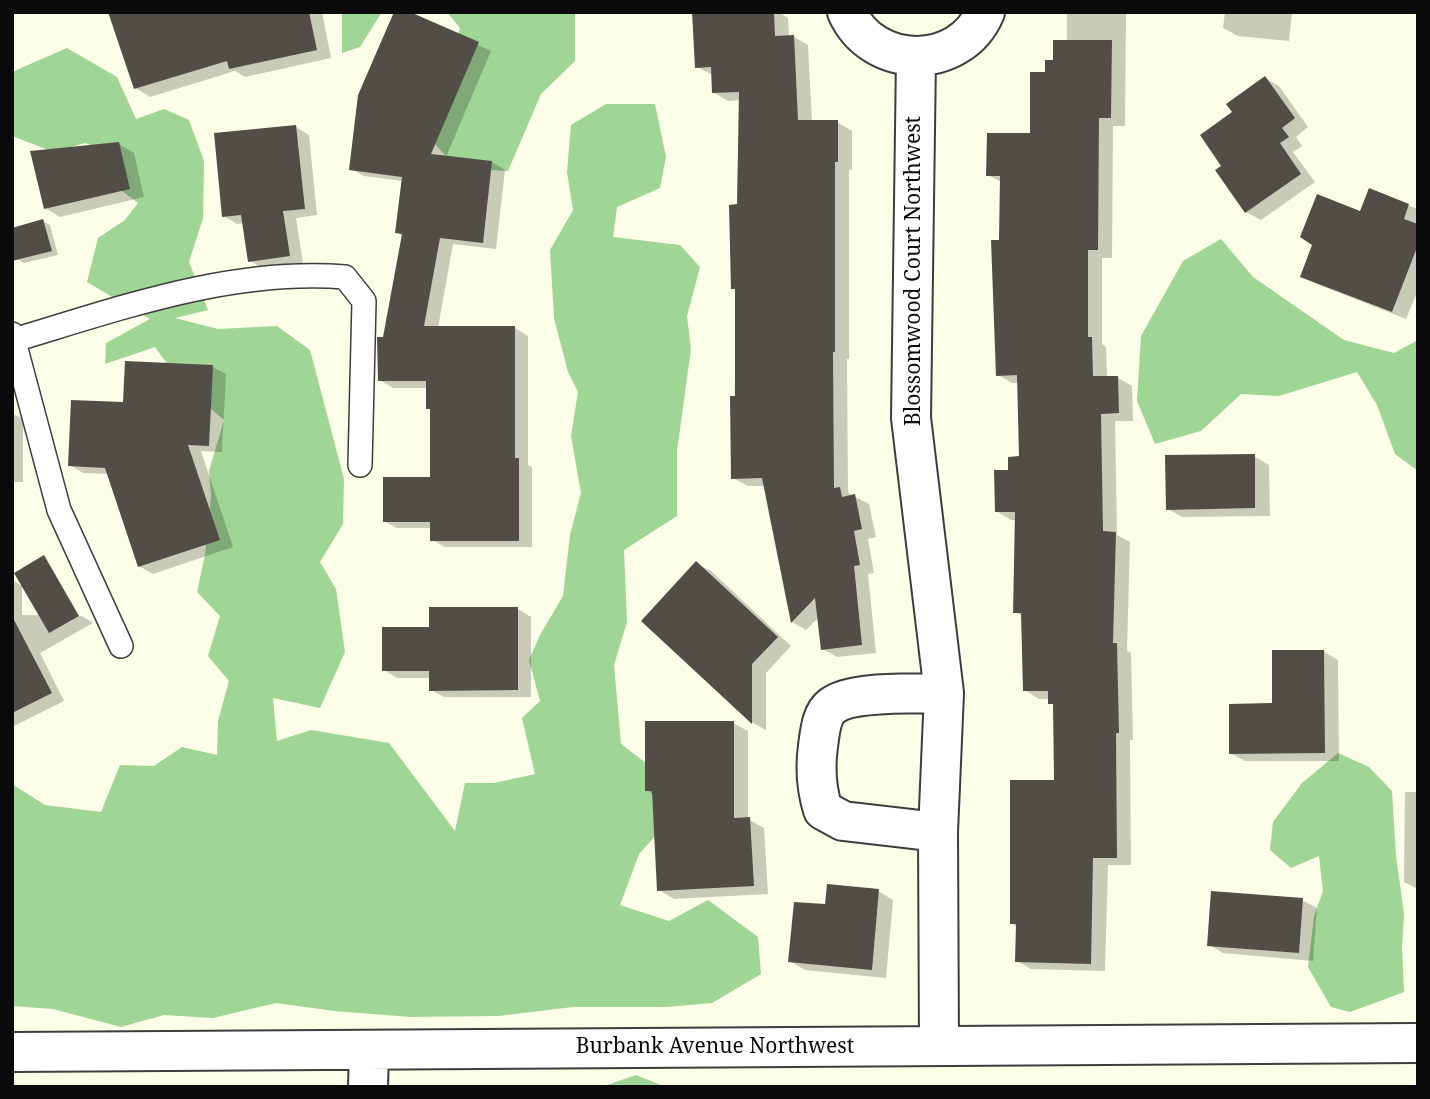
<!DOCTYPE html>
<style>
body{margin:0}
#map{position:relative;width:1430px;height:1099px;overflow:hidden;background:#fcfee8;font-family:"Noto Serif",serif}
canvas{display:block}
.frame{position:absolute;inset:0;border:14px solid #0a0a0a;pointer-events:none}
</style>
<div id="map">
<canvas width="1430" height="1099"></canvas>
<div class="frame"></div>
</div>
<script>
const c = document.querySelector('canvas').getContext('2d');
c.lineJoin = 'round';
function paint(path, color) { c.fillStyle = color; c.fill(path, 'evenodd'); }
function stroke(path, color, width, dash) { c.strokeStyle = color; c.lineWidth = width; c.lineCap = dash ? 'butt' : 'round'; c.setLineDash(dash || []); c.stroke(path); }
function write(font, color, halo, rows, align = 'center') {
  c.font = font + ' "Noto Serif",serif'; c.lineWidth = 7; c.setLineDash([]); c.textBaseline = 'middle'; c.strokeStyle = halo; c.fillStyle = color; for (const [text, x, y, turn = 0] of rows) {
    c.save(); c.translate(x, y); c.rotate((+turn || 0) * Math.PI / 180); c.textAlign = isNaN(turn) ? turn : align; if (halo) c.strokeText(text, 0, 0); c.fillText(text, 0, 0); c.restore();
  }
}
paint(new Path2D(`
 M342 12H382L360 47 342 53Z
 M447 12H575V61L541 94 508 171 457 168 431 140 460 28Z
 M67 48 117 77 136 119 164 109 189 120 204 161 203 218 189 262 208 310 175 318 218 329 277 326 310 350 344 479 343 524 320 562 336 589 345 652 320 708 273 698 277 741 311 730 389 743 455 831 465 783H494L535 774 522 718 540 701 529 660 540 635 563 596 570 535 581 493 571 436 578 392 568 372 554 318 550 250 573 210 567 172 571 125 606 104H655L666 157 660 188 617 207 613 237 680 245 700 267 687 316 691 349 677 451V516L624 550 627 622 614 665 621 744 667 779 668 822 639 854 620 905 669 921 708 900 758 937 761 974 712 1003 667 1007H573L498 1016 411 1017 334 1011 276 1003 213 1018 164 1015 121 1027 53 1009 12 1006V784L45 805 101 812 120 765 154 766 182 747 217 755 218 721 229 681 208 656 220 616 197 592 205 555 211 496 209 471 224 420 182 384 155 347 105 364 106 343 150 319 87 282 98 238 125 220 138 203 95 171 101 149 85 143 54 152 12 136V72Z
 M1221 239 1253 277 1344 340 1394 353 1418 340V471L1395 454 1377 405 1357 372 1279 396 1241 394 1201 431 1155 444 1137 401 1141 336 1183 261Z
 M1338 753 1369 767 1392 791 1396 856 1404 914 1402 948 1404 992 1350 1012 1331 1007 1308 967 1314 916 1323 891 1319 856 1291 868 1270 850 1273 822 1302 783Z
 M636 1075 666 1087H601Z`), '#9fd595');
paint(new Path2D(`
 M110 12H322L331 58 245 77 235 71 150 97 136 88Z
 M405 12 491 51 446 157 492 162 505 170 496 249 453 244 438 328H515L528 336V465L532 467V547H445L432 540V528H397L384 521 432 479V411L428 408V388H393L380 380 403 236 397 232 403 181 364 176 351 169Z
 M694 12H778L788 18 789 37H794L808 45 812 122H837L852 131V170L849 169V359H847L848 493 869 504 876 537 868 539 874 573 868 574 876 653 837 657 823 649 819 617 806 630 792 622 765 486H748L733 478 740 100 728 101 713 92V75L697 67Z
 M1067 12H1126L1125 126H1113L1112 258H1102V344L1106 347 1107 378H1118L1132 386 1133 421H1115L1117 535 1130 542 1127 651 1131 653 1133 740H1130L1131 865H1108L1105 971 1031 969 1017 961V927L1011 923 1056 782 1055 705 1050 703V699H1039L1025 690 1023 616 1015 612 1017 520H1011L996 511 1010 472 1021 458 1019 383H1012L998 375 1001 182 988 175 1032 135 1046 74 1067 41Z
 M1225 12H1292L1289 41 1238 36 1223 28Z
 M1265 78 1279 86 1308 127 1296 137 1302 146 1293 152 1315 182 1261 220 1246 212 1217 171 1224 167 1235 113Z
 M296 127 309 135 317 215 296 218 303 263 263 268 250 261 244 223 237 224 224 216Z
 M119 144 134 153 144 197 60 217 45 208Z
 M1370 191 1418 209V290L1406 319 1317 284 1302 276 1361 213Z
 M43 221 50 225 58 255 24 263 17 259Z
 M212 367 226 374 222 452 201 451 233 547 153 574 139 566 108 474 83 473 70 465 124 404Z
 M12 413 23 419V482H12Z
 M1254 456 1269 465 1270 516 1182 517 1168 509Z
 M696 563 711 571 791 646 766 673V730L753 723 643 621Z
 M12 580 22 586V615L82 616 93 623 40 653 64 701 12 727Z
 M518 609 531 617V697H444L431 690V678H397L384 670 431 629Z
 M1323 651 1338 660 1339 761H1245L1230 753Z
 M733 723 748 731V819L764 828 768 894 674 899 659 890 653 794 647 790Z
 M1405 792H1418V889L1404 882Z
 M878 891 893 900 886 978 805 970 790 961 826 906Z
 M1302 900 1317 908 1313 961 1223 953 1209 945Z`), '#0003');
paint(new Path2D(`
 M108 12H309L317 50 229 69 227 61 134 89Z
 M394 12H410L479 42 431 154 492 161 483 243 440 238 424 326H515V458H519V541H430V522H383V477H430V409H426V381H378L377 337H383L402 234 395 233 402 177 349 170 358 95Z
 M692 12H774L775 36 794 35 798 120H838V162H835V352H833L834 488 840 487 842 497 855 494 862 529 854 531 860 565 854 566 862 645 821 650 815 598 791 623 762 478 731 479 730 396H735V289H731L729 205 737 204 739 92 712 93 711 67 695 68Z
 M1053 40H1112L1111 118H1099L1098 250H1088V337H1092L1093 376H1118L1119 413 1101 414 1103 531 1116 532 1113 643H1117L1119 733H1116L1117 858H1093L1091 964 1015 962 1016 924H1010V780H1054L1053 704H1048V691H1023L1021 613H1013L1015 512H995L994 470H1008V457L1019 456 1017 375 996 376 991 240H999L1000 176H986L987 133H1030V72H1045V60H1053Z
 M1265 76 1295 118 1282 128 1289 137 1280 143 1301 174 1245 213 1215 170 1221 166 1200 135 1232 112 1226 104Z
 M296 125 305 209 283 211 290 256 248 262 241 215 222 217 214 133Z
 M119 142 130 189 44 209 30 151Z
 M1369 188 1409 204 1404 219 1418 224V245L1392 312 1300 277 1312 245 1300 237 1317 194 1360 211Z
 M43 219 52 251 12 261V228Z
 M125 361 213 365 209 446 188 445 220 540 138 567 105 468 68 466 71 400 123 402Z
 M1255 454V508L1166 510 1165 455Z
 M44 555 79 616 49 633 14 573Z
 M696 561 778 637 752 664V724L641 621Z
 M429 607H518V690L429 691V671H382V627H429Z
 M12 616 52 693 12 713Z
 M1272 650H1324L1325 753 1229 754V704L1272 703Z
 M645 721H734V818L750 817 754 886 657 891 652 791H645Z
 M827 884 879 889 872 970 788 962 794 902 825 904Z
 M1211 891 1303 898 1299 953 1207 946Z`), '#524e47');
const service = new Path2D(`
 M12 334 59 510 121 646
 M14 340C121 308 232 268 345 277L364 301 360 465`);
const minor = new Path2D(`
 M847 12C873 70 960 71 985 12
 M916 58 911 418 944 693 938 832 939 1046
 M938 832 843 821 823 810C816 788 815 768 818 746 820 733 821 714 832 706 852 690 918 694 944 693
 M12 1052 1418 1043
 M368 1087 369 1050`);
stroke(service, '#3d3d3d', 26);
stroke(minor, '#3d3d3d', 42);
stroke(service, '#fff', 23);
stroke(minor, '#fff', 38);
write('21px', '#0a0a0a', '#fff', [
 ["Blossomwood Court Northwest",914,271,-90],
 ["Burbank Avenue Northwest",715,1047]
]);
</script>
